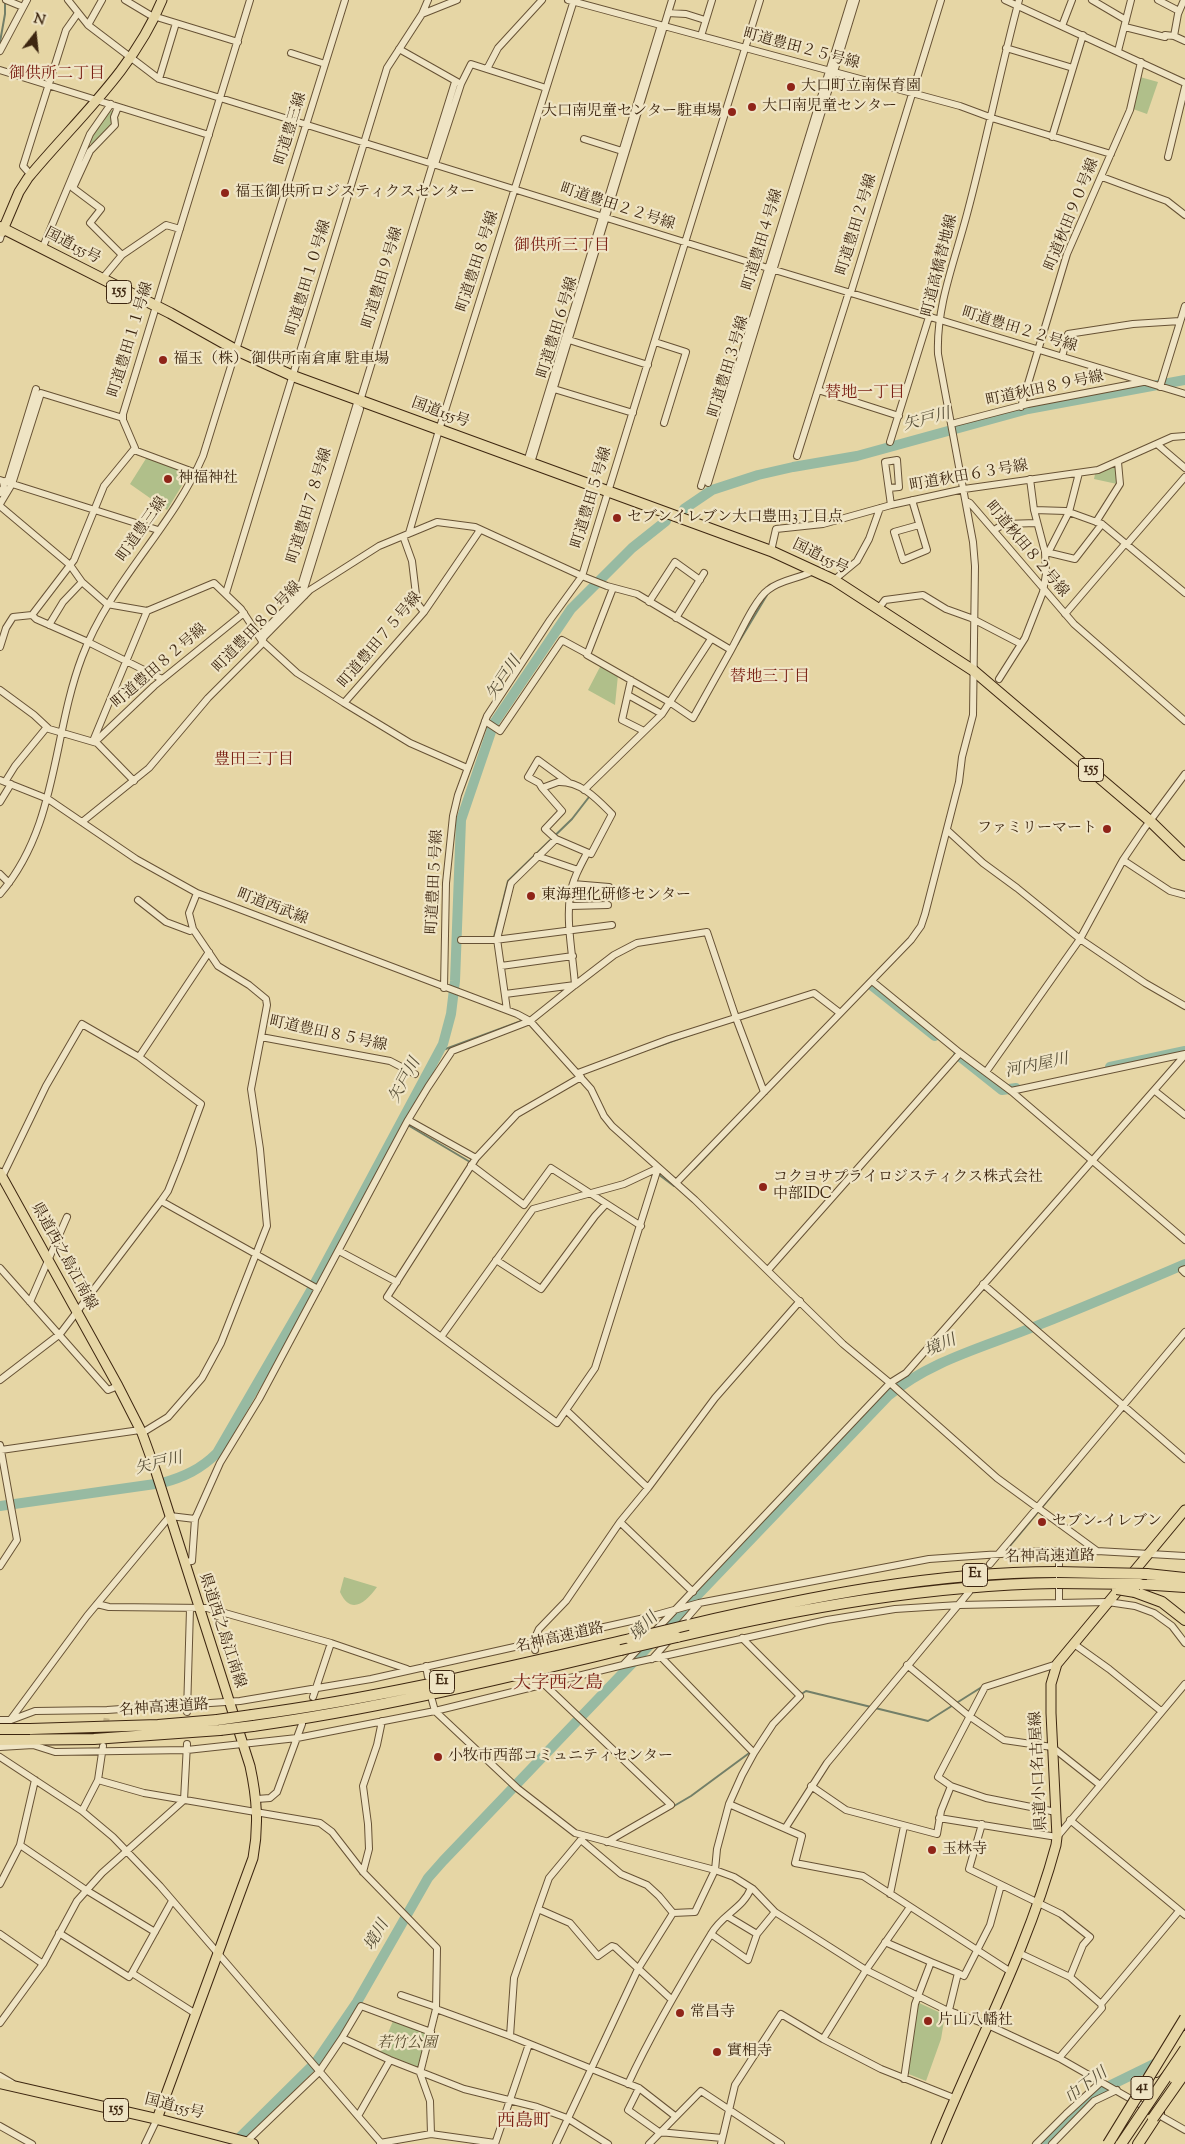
<!DOCTYPE html>
<meta charset="utf-8">
<style>
body{margin:0}
#map{position:relative;width:1185px;height:2144px;overflow:hidden;background:#e6d6a5;font-family:"Sorts Mill Goudy",serif}
canvas{display:block}
.north{position:absolute;left:10px;top:10px;width:50px;height:50px;-webkit-text-stroke:4px #efe4c4;paint-order:stroke;rotate:16deg;font-size:14px;font-weight:700;line-height:20px;text-align:center;color:#3d2610}
.north::after{content:'';display:block;margin:auto;width:18px;height:22px;background:#3d2610;clip-path:polygon(50% 0,100% 100%,50% 72%,0 100%)}
</style>
<div id="map">
<canvas width="1185" height="2144"></canvas>
<div class="north">N</div>
</div>
<script>
const c = document.querySelector('canvas').getContext('2d');
c.lineJoin = 'round';
function paint(path, color) { c.fillStyle = color; c.fill(path, 'evenodd'); }
function stroke(path, color, width, dash) { c.strokeStyle = color; c.lineWidth = width; c.lineCap = dash ? 'butt' : 'round'; c.setLineDash(dash || []); c.stroke(path); }
function write(font, color, halo, rows, align = 'center') {
  c.font = font + ' "Sorts Mill Goudy","Noto Serif JP",serif'; c.lineWidth = 4.5; c.setLineDash([]); c.textBaseline = 'middle'; c.strokeStyle = halo; c.fillStyle = color; for (const [text, x, y, turn = 0] of rows) {
    c.save(); c.translate(x, y); c.rotate((+turn || 0) * Math.PI / 180); c.textAlign = isNaN(turn) ? turn : align; if (halo) c.strokeText(text, 0, 0); c.fillText(text, 0, 0); c.restore();
  }
}
paint(new Path2D(`
 M1140 77 1158 82 1147 114 1133 109Z
 M115 110 119 120 117 127 111 131 101 144H91L90 136 99 115Z
 M147 457 188 472 189 474 167 510 130 484Z
 M1114 465 1117 467V484L1094 479 1095 474Z
 M601 665 618 675 615 705 588 690Z
 M344 1577 377 1587C366 1602 351 1616 340 1592Z
 M917 2002 945 2015 941 2039 926 2081 906 2073Z
 M393 2021 429 2034 419 2068 380 2052Z`), '#b0bf8a');
stroke(new Path2D(`
 M0 42 5 14V1
 M737 645 767 595
 M698 715 706 701
 M494 937 508 881 572 819 589 797
 M653 1048 693 1034
 M440 1051 524 1020
 M401 1121 470 1162
 M694 1169 758 1102
 M658 1174 674 1186
 M1008 1548 1078 1464
 M800 1695 806 1691 928 1721 985 1685
 M674 1806 691 1796 752 1751`), '#737f68', 2);
stroke(new Path2D(`
 M684 509 712 490 758 475 793 467 857 456 1028 409 1185 380
 M870 984 935 1036
 M958 1055 1002 1090 1016 1088
 M1110 1067 1185 1051
 M0 1506 162 1483C184 1477 201 1469 217 1453L309 1294 443 1044 451 1014 455 981 461 820 494 723 571 609 632 548 666 521
 M233 2144 316 2062 357 2002 428 1878 443 1861 888 1396C931 1360 985 1347 1036 1326 1086 1306 1136 1285 1185 1264
 M1045 2144 1078 2110 1109 2086 1154 2064`), '#97baa2', 10);
stroke(new Path2D(`
 M103 1742 107 1716`), '#c4b387', 6, [6, 3]);
const minor = new Path2D(`
 M6 0 23 7
 M68 0 88 25 159 79 768 268 1185 394
 M125 0 150 15 238 42
 M568 0 960 106 995 119 1111 154
 M1005 0 1185 83
 M1092 0 1126 20
 M1158 0 1179 11
 M1184 0 1178 14 1174 36 1185 41
 M668 13 686 14 705 20
 M422 14 428 0
 M88 25 102 0
 M1062 26 1072 0
 M1125 27 1165 37V35L1174 36
 M701 36 712 0
 M1006 48 1073 68
 M399 49 461 84 471 64 546 88
 M0 51 27 0
 M1118 51 1131 0
 M291 53 325 64
 M487 69 498 48 542 0
 M0 70 209 135
 M159 79 176 23
 M118 107 114 117 115 125 90 151 73 188 101 209 90 223 122 255
 M1052 137 1083 35
 M584 139 622 151
 M1168 157 1185 87
 M430 162 455 82
 M435 164 461 84
 M31 175 23 166 66 30 78 13
 M1102 177 1167 201 1185 215
 M0 239 2 232
 M42 249 90 134 111 104
 M102 279 122 255 166 225 180 229
 M569 340 648 365
 M655 342 686 352 664 423
 M1062 357 1068 334 1133 324 1180 321
 M1160 387 1185 306
 M554 389 633 413
 M818 390 899 416
 M360 401 433 163
 M1021 407 1067 254 1130 110 1141 62
 M951 424 1028 404 1143 382
 M890 442 929 317
 M1157 444 1185 468
 M134 450 196 473
 M797 456 848 295 851 292 941 0
 M527 462 661 25
 M531 463 672 0
 M0 480 158 530
 M708 483 856 0
 M701 486 851 0
 M889 488 899 487 897 460 885 462 891 505
 M0 493 4 487 3 482 8 480 36 389
 M912 500 927 550 903 560 894 532 919 525
 M966 501 970 503 1074 624 1185 721
 M0 504 12 484 41 393 123 418
 M0 506 70 565 82 582 107 604 147 611 214 583 241 609 262 641 297 673 344 703 424 612 480 530
 M1034 510 1066 511 1102 524 1185 593
 M1096 522 1120 484 1118 462
 M994 530 1004 524 1037 523
 M409 533 439 430 574 0
 M403 536 412 561 417 603 424 612
 M1127 544 1185 477
 M771 551 776 529 823 524 891 505 964 489 1098 470 1172 437 1185 436
 M1046 552 1075 559 1102 524
 M1048 553 1069 512 1079 473
 M834 580 857 561 869 539 880 508
 M613 588 587 655 671 703 693 718 731 650
 M226 593 387 68 422 14 457 0
 M304 596 303 592 360 409
 M649 602 675 562 700 580
 M879 608 885 600 923 595 946 609 971 618 1021 644
 M1065 614 1125 544
 M32 615 36 619 88 642 162 679
 M676 618 704 573
 M49 625 63 602 82 582
 M259 636 298 596 358 400
 M0 647 6 628 13 617 32 615 74 560 104 486 135 448 123 420V414L250 0
 M999 679 1025 638 1043 592 1046 574 1045 552 1034 510 1030 479
 M631 680 622 720 644 731
 M0 690 34 715 49 729 97 743 134 781
 M628 695 662 714
 M344 703 410 743 467 768
 M485 721 500 731 562 640 586 653
 M93 741 147 611
 M95 742 154 686 244 613
 M0 780 48 799 136 859 197 893 517 1014 530 1021 591 1089 604 1116 612 1126 695 1200 843 1344 890 1383 997 1478 1097 1551
 M5 782 15 766 47 727
 M558 782C581 781 597 799 612 814L591 854 556 839 545 829 562 811 542 788Z
 M542 788 539 783 528 777 538 760 568 782
 M584 790 662 714 711 639
 M0 802 11 784
 M82 822 149 768 208 698 261 645 264 637 310 590 379 546 437 522 475 527 582 576 607 586 637 594 731 650C739 636 755 599 768 590 781 579 800 579 815 570
 M947 830 983 863 1017 888 1080 939 1145 983 1185 1006
 M537 856 578 870
 M1123 860 1170 891 1185 895
 M0 874 9 883
 M573 884 609 887
 M197 893 189 913 193 929 218 966 249 985 266 999 267 1005 261 1037 390 1061 415 1074
 M0 894C58 827 52 736 82 657 110 582 172 528 203 456L345 0
 M138 900 166 922 190 931 193 929
 M570 906 608 905
 M461 940H495L612 925
 M501 966 573 956
 M872 981 960 1053 1011 1091 1185 1240
 M444 988 446 883 453 816 458 795 487 716 550 620 582 576 760 0
 M505 994 575 985 614 955 637 943 707 932 736 1018 764 1092
 M507 1010 497 939 511 883 556 839
 M139 1057 209 952
 M986 1072 1080 939 1123 860 1144 829 1185 774
 M578 1073 669 1039 814 993 840 1013
 M581 1077 517 1114 476 1158 387 1297 557 1423 595 1368 658 1168
 M1011 1091 1185 1054
 M1155 1091 1185 1115
 M408 1120 476 1158
 M471 1165 524 1205 551 1168 641 1226
 M676 1183 911 940 921 926 925 914 959 782 962 757 973 715 975 566 973 542 938 354C936 306 955 260 967 214 986 143 1000 71 1019 0
 M161 1201 318 1289
 M339 1251 397 1282
 M496 1260 541 1289 595 1216 606 1204
 M0 1268 108 1390 118 1386
 M1185 1269 1182 1270 1185 1273
 M768 1270 960 1053
 M983 1284 1185 1459
 M30 1302 67 1217
 M441 1337 533 1209 624 1184 658 1168
 M0 1380 60 1334 161 1201 168 1191 180 1161 201 1104 139 1057 82 1024 46 1086 1 1179
 M567 1411 648 1488
 M142 1433 168 1417 202 1378 221 1343 267 1226 260 1149 251 1089 261 1037
 M0 1445 17 1540 0 1566
 M1 1450 140 1430
 M620 1522 693 1592
 M185 1562 192 1561 195 1519 220 1463 259 1399 408 1120 428 1087 452 1051 530 1021 575 985C573 957 566 923 570 896 572 881 580 866 587 853
 M990 1564 1185 1332
 M1059 1601V1551
 M97 1604 109 1607 207 1608 331 1643 407 1669
 M679 1627 699 1604
 M655 1631 890 1383 906 1373 1185 1055
 M1074 1644 1109 1669 1161 1711
 M535 1650 533 1642 539 1629 566 1601 620 1522 648 1488 715 1398 800 1301
 M661 1657 754 1753
 M652 1659 670 1639
 M623 1665 641 1646
 M907 1665 969 1716 1004 1740 1052 1747 1100 1785
 M426 1666 428 1677
 M542 1678 544 1684 671 1805 607 1842
 M313 1697 331 1643
 M432 1700 435 1711 517 1788 575 1833 715 1870 734 1877 753 1889 775 1912 866 1970 944 2009 988 2025 1059 2058 1185 2130
 M187 1712 190 1609
 M11 1719 87 1616 170 1516 195 1519
 M0 1720H11L35 1711 107 1710 240 1701 371 1679 649 1617 699 1603 929 1559 1044 1551H1097L1185 1556
 M0 1747 33 1745 55 1752 187 1750 297 1738 435 1711 623 1665 827 1620 895 1609 959 1605 1108 1602 1135 1606 1154 1613 1172 1626 1185 1643
 M0 1757 82 1811 113 1837 160 1886 382 2144
 M98 1780 144 1793 320 1823 332 1832 363 1872 437 1948 436 2009 420 2073 430 2101 431 2134
 M811 1786 846 1810 937 1834 941 1811 951 1786 938 1777 985 1687 1057 1664
 M951 1786 986 1798 1056 1812
 M257 1799 270 1798 277 1792 302 1724
 M729 1804 802 1836 795 1863 863 1876 1011 1972
 M82 1811 98 1780 103 1746
 M939 1818 1057 1837 1185 1684
 M1070 1820 1185 1915
 M982 1824 969 1869 1061 1914 1090 1937 1083 1945 1070 1977
 M786 1827 827 1763 969 1592
 M581 1840 621 1874 647 1885 659 1896 673 1913
 M20 1845 86 1890 155 1932
 M363 1872 369 1849 368 1824 363 1786 377 1745 382 1721
 M0 1884 20 1845 35 1780
 M751 1888C743 1909 722 1914 711 1934L748 1960 757 1934 775 1912
 M890 1894 904 1826
 M538 1909 570 1923 598 1956 612 1946 615 1947 671 1999
 M727 1916 757 1934
 M59 1933 129 1977 132 1973 196 2014
 M0 1934 43 1964
 M885 1942 931 1962
 M1019 1953 1070 1977 1101 2004
 M132 1973 172 1901
 M401 1995 436 2007
 M436 2009 510 2036 639 2088 675 2116
 M949 2010 958 1973 964 1976 990 1925 1001 1885
 M0 2023 43 1964 77 1901 102 1873 184 1800 187 1744
 M510 2036 514 1978 538 1909 549 1878 584 1836
 M342 2038 361 2006 431 2032
 M823 2039 866 1970 910 1907
 M1059 2058 1102 2008 1101 2004 1179 1911
 M0 2076 12 2083
 M904 2079 915 2004 931 1962 958 1973
 M628 2084C652 2032 681 1983 711 1934
 M639 2088 628 2110 659 2132 722 2138
 M358 2116 390 2060
 M0 2126 32 2144
 M246 2142 319 2072 342 2038 390 2060 464 2089 537 2107 567 2118 608 2144
 M380 2143 431 2134 495 2143
 M145 2144 157 2119
 M495 2144 529 2044
 M556 2144 638 1969 673 1913 695 1912 715 1870 717 1849 729 1804 742 1775 754 1753 773 1724 800 1696 742 1638
 M649 2144 701 2091 781 2144
 M721 2144 735 2085 781 2014 823 2039 881 2069 954 2098
 M1036 2144 1066 2114 1101 2082
 M1052 2144 1094 2101 1117 2090`);
const major = new Path2D(`
 M2 232 19 192 28 178C75 121 134 70 162 0
 M0 1173 118 1386 142 1433 155 1469 250 1766C257 1798 259 1826 253 1858L157 2119
 M936 2144C976 2045 1028 1949 1056 1845L1057 1837 1051 1713V1684L1057 1664 1185 1510`);
const highway = new Path2D(`
 M0 227 170 313 236 350 293 376 771 551 834 580 974 671 1149 820 1185 855
 M1147 1574 1185 1578
 M1140 1584 1185 1587
 M1135 1592 1162 1602 1185 1620
 M688 1625C809 1597 932 1572 1057 1572
 M677 1637C802 1608 928 1585 1057 1583
 M252 1715C380 1698 504 1668 630 1639
 M253 1726C378 1709 499 1679 621 1650
 M30 1729 158 1725 217 1720
 M0 1740 94 1739 220 1730
 M1156 2072 1185 2036
 M0 2083 157 2119 253 2144
 M1138 2144 1159 2112`);
stroke(minor, '#675235', 8);
stroke(major, '#3d2610', 11);
stroke(highway, '#3d2610', 12);
stroke(minor, '#efe4c4', 6);
stroke(major, '#e6d6a5', 9);
stroke(highway, '#e6d6a5', 10);
const highwayBridge = new Path2D(`
 M1057 1572 1147 1574
 M1057 1583 1140 1584
 M1117 1589 1135 1592
 M630 1639 688 1625
 M621 1650 677 1637
 M217 1720 252 1715
 M0 1729H30
 M220 1730 253 1726
 M1174 2078 1185 2063
 M1153 2118 1184 2074
 M1108 2144 1185 2018
 M1121 2144 1185 2049`);
stroke(highwayBridge, '#3d2610', 12, []);
stroke(highwayBridge, '#e6d6a5', 10);
for (const [x, y, r, color] of [
 [791,87,5,"#8f2418"],
 [752,107,5,"#8f2418"],
 [732,112,5,"#8f2418"],
 [225,193,5,"#8f2418"],
 [163,360,5,"#8f2418"],
 [168,479,5,"#8f2418"],
 [617,518,5,"#8f2418"],
 [1107,829,5,"#8f2418"],
 [531,896,5,"#8f2418"],
 [763,1187,5,"#8f2418"],
 [1042,1522,5,"#8f2418"],
 [438,1757,5,"#8f2418"],
 [932,1850,5,"#8f2418"],
 [680,2013,5,"#8f2418"],
 [928,2021,5,"#8f2418"],
 [717,2052,5,"#8f2418"]
]) { const dot = new Path2D(); dot.arc(x, y, r, 0, 2 * Math.PI); c.fillStyle = color; c.fill(dot); stroke(dot, '#efe4c4', 2); }
for (const [x, y, w] of [
 [119,292,25],
 [1091,770,25],
 [975,1575,25],
 [442,1682,25],
 [1142,2088,22],
 [116,2110,25]
]) { const box = new Path2D(); box.roundRect(x - w / 2, y - 11.5, w, 23, 4); c.fillStyle = '#efe4c4'; c.fill(box); stroke(box, '#3d2610', 1); }
write('bold 14px', '#3d2610', null, [
 ["155",119,292],
 ["155",1091,770],
 ["E1",975,1575],
 ["E1",442,1682],
 ["41",1142,2088],
 ["155",116,2110]
]);
write('15px', '#3d2610', '#efe4c4', [
 ["町道豊田２５号線",801,50,15],
 ["町道豊三線",292,129,-73],
 ["町道豊田２２号線",617,208,18],
 ["町道秋田９０号線",1073,215,-68],
 ["町道豊田２号線",858,225,-73],
 ["町道豊田４号線",764,240,-73],
 ["国道155号",72,247,27],
 ["町道豊田８号線",479,262,-72],
 ["町道高橋替地線",941,266,-76],
 ["町道豊田１０号線",310,278,-73],
 ["町道豊田９号線",384,278,-73],
 ["町道豊田６号線",559,328,-73],
 ["町道豊田２２号線",1019,331,17],
 ["町道豊田１１号線",132,340,-73],
 ["町道豊田３号線",730,367,-73],
 ["町道秋田８９号線",1045,390,-12],
 ["国道155号",440,414,20],
 ["町道秋田６３号線",969,477,-10],
 ["町道豊田５号線",593,498,-73],
 ["町道豊田７８号線",311,506,-73],
 ["町道豊三線",143,530,-55],
 ["町道秋田８２号線",1026,550,50],
 ["国道155号",820,558,26],
 ["町道豊田８０号線",258,628,-46],
 ["町道豊田７５号線",381,641,-50],
 ["町道豊田８２号線",160,667,-41],
 ["町道豊田５号線",436,882,-87],
 ["町道西武線",272,908,21],
 ["町道豊田８５号線",328,1035,12],
 ["県道西之島江南線",63,1257,61],
 ["名神高速道路",1050,1558,-1],
 ["県道西之島江南線",221,1631,72],
 ["名神高速道路",560,1639,-13],
 ["名神高速道路",164,1709,-4],
 ["県道小口名古屋線",1040,1771,-93],
 ["国道155号",174,2108,14]
]);
write('15px', '#3d2610', '#efe4c4', [
 ["大口町立南保育園",801,87],
 ["大口南児童センター",762,107],
 ["大口南児童センター駐車場",722,112,"right"],
 ["福玉御供所ロジスティクスセンター",235,193],
 ["福玉（株） 御供所南倉庫 駐車場",173,360],
 ["神福神社",178,479],
 ["セブンイレブン大口豊田3丁目点",627,518],
 ["ファミリーマート",1097,829,"right"],
 ["東海理化研修センター",541,896],
 ["コクヨサプライロジスティクス株式会社",773,1178],
 ["中部IDC",773,1195],
 ["セブン-イレブン",1052,1522],
 ["小牧市西部コミュニティセンター",448,1757],
 ["玉林寺",942,1850],
 ["常昌寺",690,2013],
 ["片山八幡社",938,2021],
 ["實相寺",727,2052]
], 'left');
write('italic 15px', '#5a4c2e', '#efe4c4', [
 ["若竹公園",407,2044]
]);
write('16px', '#7a1f14', '#efe4c4', [
 ["御供所二丁目",57,75],
 ["御供所三丁目",562,247],
 ["替地一丁目",865,394],
 ["替地三丁目",770,678],
 ["豊田三丁目",254,761]
]);
write('italic 16px', '#544b34', '#efe4c4', [
 ["矢戸川",927,421,-15],
 ["矢戸川",505,679,-56],
 ["河内屋川",1037,1067,-12],
 ["矢戸川",406,1081,-62],
 ["境川",941,1347,-23],
 ["矢戸川",159,1465,-14],
 ["境川",645,1628,-46],
 ["境川",378,1936,-60],
 ["巾下川",1087,2087,-37]
]);
write('18px', '#7a1f14', '#efe4c4', [
 ["大字西之島",558,1685],
 ["西島町",524,2123]
]);
</script>
